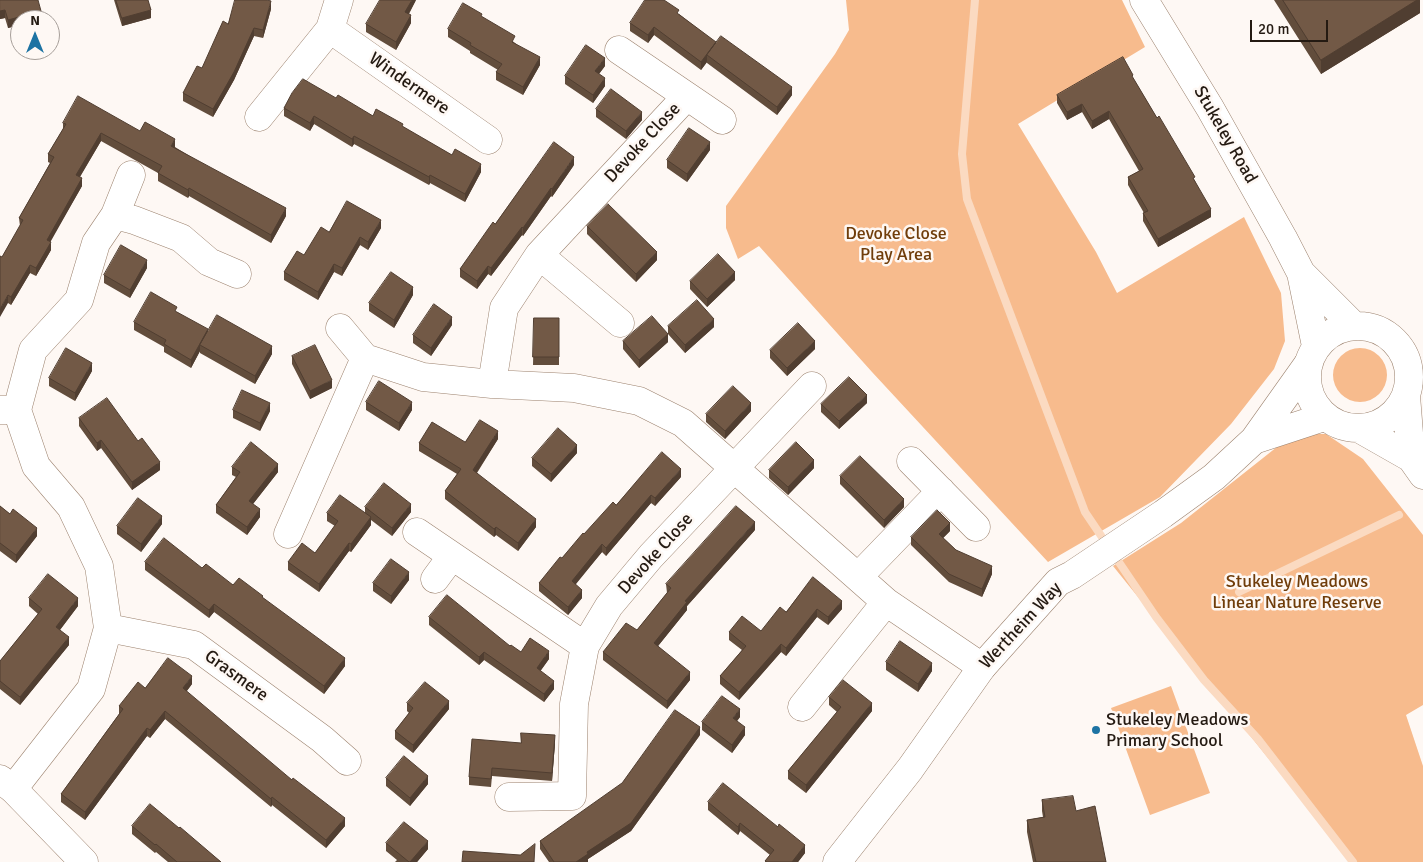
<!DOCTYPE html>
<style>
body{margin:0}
#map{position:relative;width:1423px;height:862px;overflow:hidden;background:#fef8f4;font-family:Signika,sans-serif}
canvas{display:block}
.north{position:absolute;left:10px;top:10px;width:50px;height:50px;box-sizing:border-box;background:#fef8f4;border:1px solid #a79f9a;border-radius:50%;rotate:0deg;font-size:14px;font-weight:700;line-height:20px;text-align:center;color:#241a12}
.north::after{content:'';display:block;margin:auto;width:18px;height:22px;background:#1d73a3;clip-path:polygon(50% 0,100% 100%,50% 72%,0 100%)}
.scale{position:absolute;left:1250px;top:20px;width:78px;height:22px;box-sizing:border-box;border:2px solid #241a12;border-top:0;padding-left:6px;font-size:15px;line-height:18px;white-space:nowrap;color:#241a12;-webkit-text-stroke:4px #fef8f4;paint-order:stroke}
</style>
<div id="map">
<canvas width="1423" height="862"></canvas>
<div class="north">N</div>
<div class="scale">20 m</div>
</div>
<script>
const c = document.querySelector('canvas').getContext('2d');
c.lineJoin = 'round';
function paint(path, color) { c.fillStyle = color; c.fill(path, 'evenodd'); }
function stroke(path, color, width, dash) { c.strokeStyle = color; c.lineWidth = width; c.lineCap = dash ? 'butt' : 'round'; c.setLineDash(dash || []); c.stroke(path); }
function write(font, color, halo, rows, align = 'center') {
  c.font = font + ' Signika,sans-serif'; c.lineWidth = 5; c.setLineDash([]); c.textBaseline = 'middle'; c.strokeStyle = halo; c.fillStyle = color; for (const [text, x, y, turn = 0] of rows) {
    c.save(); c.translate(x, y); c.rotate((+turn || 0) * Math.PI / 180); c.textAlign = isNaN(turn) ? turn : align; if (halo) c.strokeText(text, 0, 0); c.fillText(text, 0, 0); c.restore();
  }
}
paint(new Path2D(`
 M846 0H1122L1145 47 1018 124 1096 252 1117 293 1244 217 1281 293 1285 341 1274 369 1231 424 1160 497 1048 562 872 372 759 246 738 259 726 228V206L835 54 849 30Z
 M1333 375a27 27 0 1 1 54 0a27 27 0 1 1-54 0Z
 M1306 434H1326L1363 459 1423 535V705L1406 715 1423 766V862H1352L1113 566 1181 523 1287 439Z
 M1171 686 1210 793 1150 815 1111 708Z`), '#f7bb8d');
stroke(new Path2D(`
 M975 0 962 154 967 199 1085 512 1156 617 1204 680 1258 739 1353 862
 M1239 592 1399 515`), '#fbdac1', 8);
const minor = new Path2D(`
 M330 29 488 140
 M619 50 722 120
 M259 117 330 29 339 0
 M115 215 134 220 181 238 209 262 237 274
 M539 255 620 323
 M340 328 365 358 423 377 492 384 574 388 639 401 683 423 886 602 982 667
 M492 384 504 308 539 255 686 97
 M0 410H17L36 466 71 507 99 566 108 628 91 689 13 789
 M17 410 33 350 79 300 96 243 115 215 131 175
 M911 461 976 527
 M417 532 585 646
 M288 534 365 358
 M858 577 941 491
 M435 579 452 556
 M108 628 194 645 322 739 347 761
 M802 707 886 602
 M509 797 572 796 574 704 585 646 609 606 651 556 812 386`);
const tertiary = new Path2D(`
 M1254 440 1324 417
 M0 779 13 789 84 862
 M837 862 910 769 982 667 1058 582 1072 575 1163 514 1214 477 1254 440 1308 364`);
const secondary = new Path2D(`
 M1144 0 1210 108 1283 238 1301 273 1316 346
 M1301 273 1354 326
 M1307 377a51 51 0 1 1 102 0a51 51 0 1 1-102 0Z
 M1406 396 1411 458
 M1360 429 1411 458 1423 475`);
stroke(minor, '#9c826e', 29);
stroke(tertiary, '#9c826e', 29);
stroke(secondary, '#9c826e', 29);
stroke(minor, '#fff', 28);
stroke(tertiary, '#fff', 28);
stroke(secondary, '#fff', 28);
paint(new Path2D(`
 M0 0 41 19 8 28 5 18 0 19Z
 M114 0H148L151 18 122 26Z
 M416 0 409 14 411 23 396 50 366 32V24Z
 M1274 0H1420V13L1321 74Z
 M271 9 263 38 254 36 234 80 213 117 183 101V93L202 68 228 24Z
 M679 14 716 43 792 95 777 115 707 63V62L701 70 654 35 648 43 630 31V23Z
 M482 17 515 43 540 65 523 95 496 80V72L498 70 470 53V51L448 37V29Z
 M605 66 599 74 605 86 593 103 565 84V76Z
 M1133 78 1195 181 1211 217 1158 247 1143 221V213H1144L1128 185V177L1139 171 1109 119 1092 129 1082 112 1067 120 1057 103V95Z
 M336 98 373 116 403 127 481 172 465 202 430 183 429 185 354 144 352 147 314 124 310 131 284 116V108Z
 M596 109 642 120 626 139 596 117Z
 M63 123 140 131 175 147 286 216 271 243 189 196 188 198 158 181V173L101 141 80 177 82 186 50 241 51 250 36 276 30 273 11 305 8 303 2 257 20 226 19 218 50 163 48 162V154L63 129Z
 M710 150 687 182 667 168V160Z
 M574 165 552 197 551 196 523 236 522 235 491 276 488 274 477 289 460 277V269L495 224Z
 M587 226 657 260 636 282 587 234Z
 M381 228 368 250 360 245 342 276 334 272 318 300 284 280V272L304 255 329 232Z
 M147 268 130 298 104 283V275Z
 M735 280 707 307 690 289V281Z
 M413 295 394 328 369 311V303Z
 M177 312 208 332 272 354 255 384 200 353V351L191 368 164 352V347L134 330V322Z
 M534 318H559V365H533Z
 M452 325 431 356 413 343V335Z
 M668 326 714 327 685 353 668 334V342L639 368 623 349V341L668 334Z
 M815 349 787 376 770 358V350Z
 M292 356 332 388 310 399 292 364Z
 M92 371 75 401 49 386V378Z
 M366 402 412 410 399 431 366 410Z
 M867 403 839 429 821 412V404Z
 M233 410 270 411 260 431 233 418Z
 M751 411 725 439 706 422V414Z
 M79 418 138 441 160 470 132 490 101 448 97 451 79 426Z
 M498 439 477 473 536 527 518 551 496 535 494 537 445 499V491L457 474 419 451V443L465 442Z
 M577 453 551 482 532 466V458Z
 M232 467 278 472 253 504 260 517 247 535 216 513V505L236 477 232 475Z
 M814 468 788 495 769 478V470Z
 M840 476 904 507 884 528 840 484Z
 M681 477 655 506 651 503 606 556 602 552 575 584 582 598 568 615 539 591V583L584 534 616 505Z
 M0 506 37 536 16 563 0 551Z
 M365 507 411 512 392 536 371 520V525L351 552 349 551 319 592 288 570V562L315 553 335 526 327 521V513H365Z
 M162 524 141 552 117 534V526Z
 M755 530 687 606V610L658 646 690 680 667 709 603 660V652L637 630 667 593 666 584Z
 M950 531 943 538 956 550 992 574 982 597 949 582 911 545V537Z
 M145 562 202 568 233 585 263 598 345 666 324 694 214 612 209 618 145 570Z
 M813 577 842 609 828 625 817 617 786 656 781 652 739 700 720 684V676L742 650 729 640V632L761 631 786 612Z
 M409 580 391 604 373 591V583Z
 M29 598 78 606 60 630 69 645 20 705 0 689V661L38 614 29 606Z
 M429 617 510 646 521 652 549 659 540 671 554 689 544 702 484 660 479 665 429 625Z
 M886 662 932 671 918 692 886 670Z
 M192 684 186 692 345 826 326 848 272 805 271 807 165 719 150 738 147 736 85 820 61 802V794L119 714V706L145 688Z
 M829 697 872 711 806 793 788 779V771L837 712 829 705Z
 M407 703 449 709 413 753 395 739V731L409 713 407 711Z
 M740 717 737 721 745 735 732 753 702 730V722Z
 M700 735 631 831 588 859V862H549L540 849V841Z
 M555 743 552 781 492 776 491 787 469 785V777Z
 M386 778 428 784 410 806 386 786Z
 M1042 800 1076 811 1106 862H1033L1027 832V820L1043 817 1042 811Z
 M708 802 805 853 798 862H765V861L770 855 740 831 738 835 708 810Z
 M132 826 179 828 221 862H168L156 852 155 853 132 834Z
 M386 843 428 849 417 862H395L397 860 386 851Z`), '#624d3c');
paint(new Path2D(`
 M412 0H416L405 20V12Z
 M1417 0H1420V13L1321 74V60Z
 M271 1V9L263 38V30Z
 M5 10V18L0 19V11Z
 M151 10V18L122 26V18Z
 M41 11V19L38 20H20V25L8 28V20Z
 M411 15V23L396 50V42Z
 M654 27V35L648 43V35Z
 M254 28V36L234 80 213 117V109Z
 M716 42V50L707 55V62L701 70V62Z
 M540 57V65L523 95V87Z
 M605 58V66L595 79V71Z
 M605 78V86L593 103V95Z
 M792 87V95L777 115V107Z
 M1082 104V112L1067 120V112Z
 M1109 111V119L1092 129V121Z
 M642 112V120L626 139V131Z
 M314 116V124L310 131V123Z
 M101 133V141L76 183V175Z
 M354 136V144L352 147V139Z
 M175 139V147L171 154V146Z
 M710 142V150L687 182V174Z
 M574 157V165L552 197V189Z
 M481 164V172L465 202V194Z
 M430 175V183L429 185V177Z
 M82 178V186L47 248V240Z
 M189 188V196L188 198V190Z
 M551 188V196L523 236V228Z
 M286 208V216L271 243V235Z
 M1211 209V217L1158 247V239Z
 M381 220V228L368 250V242Z
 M522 227V235L491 276V268Z
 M360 237V245L342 276V268Z
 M51 242V250L36 276V268Z
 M657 252V260L636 282V274Z
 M147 260V268L130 298V290Z
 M334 264V272L318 300V292Z
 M30 265V273L11 305V297Z
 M488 266V274L477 289V281Z
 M735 272V280L707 307V299Z
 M413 287V295L394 328V320Z
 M8 295V303L0 317V309Z
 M452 317V325L431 356V348Z
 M714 319V327L685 353V345Z
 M208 329V337L200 345V351L191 368V360Z
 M668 334V342L639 368V360Z
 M815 341V349L787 376V368Z
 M272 346V354L255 384V376Z
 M92 363V371L75 401V393Z
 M332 380V388L310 399V391Z
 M867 395V403L839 429V421Z
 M412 402V410L399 431V423Z
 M270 403V411L260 431V423Z
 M751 403V411L725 439V431Z
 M498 431V439L473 478V470Z
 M101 440V448L97 451V443Z
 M577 445V453L551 482V474Z
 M814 460V468L788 495V487Z
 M160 462V470L132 490V482Z
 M278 464V472L249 509V501Z
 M681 469V477L655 506V498Z
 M651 495V503L606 556V548Z
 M904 499V507L884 528V520Z
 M411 504V512L392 536V528Z
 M260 509V517L247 535V527Z
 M162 516V524L141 552V544Z
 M371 517V525L351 552V544Z
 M536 519V527L518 551V543Z
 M755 522V530L687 606V610L654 651V643L685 601Z
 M950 523V531L939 542V534Z
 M496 527V535L494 537V529Z
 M37 528V536L16 563V555Z
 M349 543V551L319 592V584Z
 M602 544V552L572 589V581Z
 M992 566V574L982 597V589Z
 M409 572V580L391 604V596Z
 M582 590V598L568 615V607Z
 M78 598V606L56 635V627Z
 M842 601V609L828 625V617Z
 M214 604V612L209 618V610Z
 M817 609V617L786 656V648Z
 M69 637V645L20 705V697Z
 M781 644V652L739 700V692Z
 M549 651V659L537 676V668Z
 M484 652V660L479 665V657Z
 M345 658V666L324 694V686Z
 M932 663V671L918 692V684Z
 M690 672V680L667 709V701Z
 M192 676V684L183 696V688Z
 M554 681V689L544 702V694Z
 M449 701V709L413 753V745Z
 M872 703V711L806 793V785Z
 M740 709V717L733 726V718Z
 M165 711V719L150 738V730Z
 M700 727V735L631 831 588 859V862H576L587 852Z
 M745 727V735L732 753V745Z
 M147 728V736L85 820V812Z
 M555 735V743L552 781V773Z
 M428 776V784L410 806V798Z
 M272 797V805L271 807V799Z
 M345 818V826L326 848V840Z
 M740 823V831L738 835V827Z
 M428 841V849L417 862H410Z
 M805 845V853L798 862H792Z`), '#503e31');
const building = new Path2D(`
 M0 0H38L41 11 8 20 5 10 0 11Z
 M116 0H148L151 10 122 18Z
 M235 0H267L271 1 263 30 254 28 234 72 213 109 183 93 197 66 202 68 223 21 228 24Z
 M380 0H412L405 12 411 15 396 42 366 24Z
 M645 0H664L679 10 677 13 716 42 701 62 654 27 648 35 630 23Z
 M1283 0H1417L1321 60Z
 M463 3 482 14 481 16 515 36 512 42 540 57 523 87 496 72 502 64 470 45 471 43 448 29Z
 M721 36 792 87 777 107 707 55Z
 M586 45 605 58 595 71 605 78 593 95 565 76Z
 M1123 57 1133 75 1132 76 1157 118 1159 116 1195 177 1193 178 1211 209 1158 239 1143 213 1148 211 1128 177 1143 169 1109 111 1092 121 1082 104 1067 112 1057 95Z
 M303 79 336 98 338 95 373 116 376 109 403 124 402 126 452 155 455 149 481 164 465 194 430 175 429 177 354 136 352 139 314 116 310 123 284 108 292 93Z
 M611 89 642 112 626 131 596 109Z
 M78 96 140 131 145 122 175 139 171 146 286 208 271 235 189 188 188 190 158 173 162 166 101 133 76 175 82 178 47 240 51 242 36 268 30 265 11 297 8 295 0 309V256L2 257 23 220 19 218 54 157 48 154 66 124 63 123Z
 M689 128 710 142 687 174 667 160Z
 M554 142 574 157 552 189 551 188 523 228 522 227 491 268 488 266 477 281 460 269 493 222 495 224Z
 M347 201 381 220 368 242 360 237 342 268 334 264 318 292 284 272 297 251 304 255 321 227 329 232Z
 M608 204 657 252 636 274 587 226Z
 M121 245 147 260 130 290 104 275Z
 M718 254 735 272 707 299 690 281Z
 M391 272 413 287 394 320 369 303Z
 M151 292 177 307 175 311 208 329 191 360 164 344 166 340 134 322Z
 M697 300 714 319 685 345 668 326Z
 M434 304 452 317 431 348 413 335Z
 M217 315 272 346 255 376 200 345Z
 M652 316 668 334 639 360 623 341Z
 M534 318H559V357H533Z
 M798 323 815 341 787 368 770 350Z
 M315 345 332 380 310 391 292 356Z
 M66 348 92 363 75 393 49 378Z
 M849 377 867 395 839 421 821 404Z
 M379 381 412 402 399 423 366 402Z
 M733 386 751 403 725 431 706 414Z
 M242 390 270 403 260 423 233 410Z
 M107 398 138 441 142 438 160 462 132 482 101 440 97 443 79 418Z
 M480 420 498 431 473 470 536 519 518 543 496 527 494 529 445 491 461 469 419 443 432 422 465 442Z
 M558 428 577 445 551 474 532 458Z
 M251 442 278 464 249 501 260 509 247 527 216 505 240 472 232 467Z
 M796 442 814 460 788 487 769 470Z
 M662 452 681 469 655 498 651 495 606 548 602 544 572 581 582 590 568 607 539 583 560 557 562 558 583 533 584 534 613 502 616 505Z
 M860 456 904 499 884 520 840 476Z
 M384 483 411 504 392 528 365 507Z
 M340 495 371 517 351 544 349 543 319 584 288 562 302 543 315 553 338 521 327 513Z
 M138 498 162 516 141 544 117 526Z
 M0 506 10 514 13 509 37 528 16 555 0 543Z
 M736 506 755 522 685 601 687 602 654 643 690 672 667 701 603 652 626 623 637 630 671 588 666 584Z
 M937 510 950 523 939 534 956 550 992 566 982 589 949 574 911 537Z
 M164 538 202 568 206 564 233 585 239 578 263 596 262 597 345 658 324 686 214 604 209 610 145 562Z
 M391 559 409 572 391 596 373 583Z
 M48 574 78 598 56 627 69 637 20 697 0 681V661L42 609 29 598Z
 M813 577 842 601 828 617 817 609 786 648 781 644 739 692 720 676 746 646 729 632 742 616 761 631 780 607 786 612Z
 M447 595 510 646 511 645 521 652 530 638 549 651 537 668 554 681 544 694 484 652 479 657 429 617Z
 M900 641 932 663 918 684 886 662Z
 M168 658 192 676 183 688 292 780 293 778 345 818 326 840 272 797 271 799 165 711 150 730 147 728 85 812 61 794 123 709 119 706 138 682 145 688Z
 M843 680 872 703 806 785 788 771 841 707 829 697Z
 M425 682 449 701 413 745 395 731 413 708 407 703Z
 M722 696 740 709 733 718 745 727 732 745 702 722Z
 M675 710 700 727 631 823 587 852 588 854 576 862H554L540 841 622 783Z
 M521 733 555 735 552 773 492 768 491 779 469 777 472 739 521 743Z
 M404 756 428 776 410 798 386 778Z
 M723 783 778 827 779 824 805 845 792 862H767L765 861 774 850 740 823 738 827 708 802Z
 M1073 796 1076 811 1095 806 1106 862H1036L1027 820 1045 817 1042 800Z
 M150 804 179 828 180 827 221 862H177L156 844 155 845 132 826Z
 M404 822 428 841 410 862H409L386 843Z
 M535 844 534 862H462L463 851 520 855Z`);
paint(building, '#725946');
stroke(building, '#503e31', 1);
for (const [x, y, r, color] of [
 [1096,730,5,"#1d73a3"]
]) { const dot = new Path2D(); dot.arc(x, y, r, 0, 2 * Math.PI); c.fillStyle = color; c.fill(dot); stroke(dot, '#fef8f4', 2); }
write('18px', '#241a12', '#fef8f4', [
 ["Windermere",409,84,35],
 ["Stukeley Road",1225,135,60],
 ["Devoke Close",643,143,-47],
 ["Devoke Close",656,554,-48],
 ["Wertheim Way",1021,626,-47],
 ["Grasmere",236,676,36]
]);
write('18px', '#703d0a', '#fef8f4', [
 ["Devoke Close",896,234],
 ["Play Area",896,255],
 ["Stukeley Meadows",1297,582],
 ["Linear Nature Reserve",1297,603]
]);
write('18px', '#241a12', '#fef8f4', [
 ["Stukeley Meadows",1106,720],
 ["Primary School",1106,741]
], 'left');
</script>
